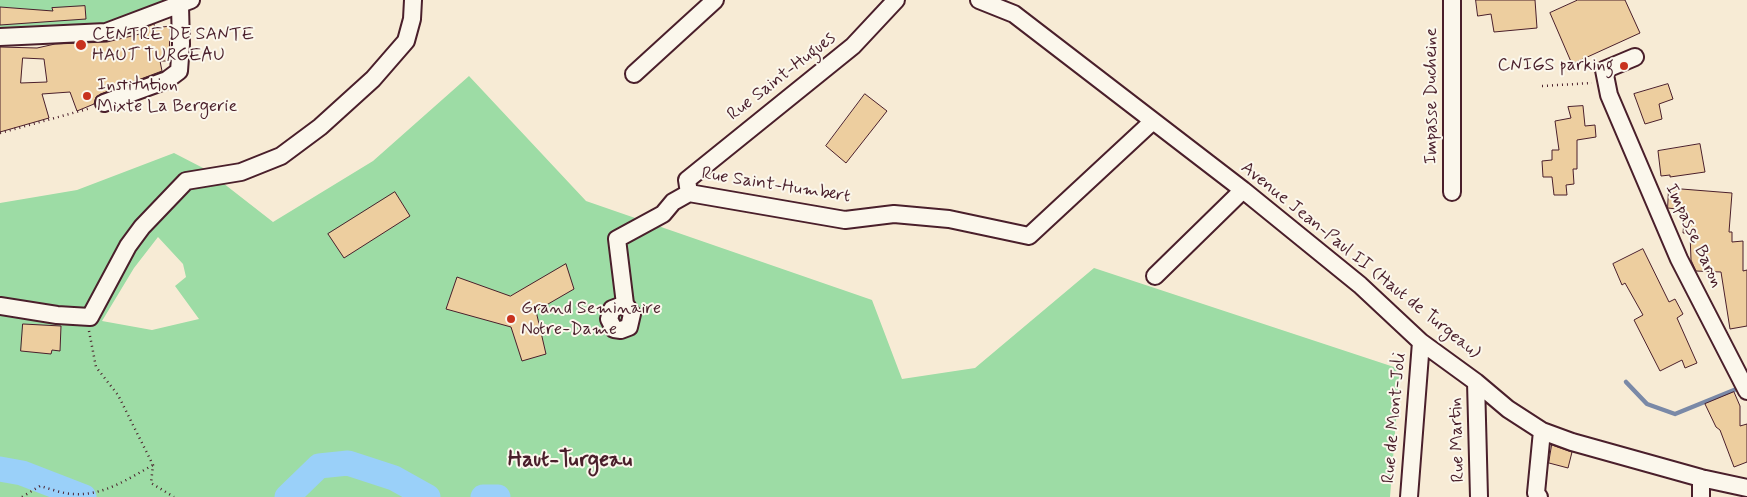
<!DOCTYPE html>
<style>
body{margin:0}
canvas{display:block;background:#f7ebd5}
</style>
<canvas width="1747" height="497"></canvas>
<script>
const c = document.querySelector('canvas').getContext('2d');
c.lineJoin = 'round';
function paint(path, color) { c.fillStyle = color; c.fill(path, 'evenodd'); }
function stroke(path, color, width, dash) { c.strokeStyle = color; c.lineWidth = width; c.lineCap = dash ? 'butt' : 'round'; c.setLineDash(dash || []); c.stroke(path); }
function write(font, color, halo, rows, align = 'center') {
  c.font = font + ' Mynerve,sans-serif'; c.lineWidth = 4; c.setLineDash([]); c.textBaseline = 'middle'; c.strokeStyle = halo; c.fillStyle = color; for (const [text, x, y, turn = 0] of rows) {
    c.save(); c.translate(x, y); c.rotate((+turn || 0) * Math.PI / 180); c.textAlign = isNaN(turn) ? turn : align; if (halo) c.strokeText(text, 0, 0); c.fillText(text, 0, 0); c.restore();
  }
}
paint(new Path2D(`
 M0 0H188L87 33H0Z
 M469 76 586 201 872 300 902 379 975 368 1094 268 1400 369 1390 497H0V203L77 190 174 153 205 169 273 222 373 161ZM158 237 183 264 186 277 175 286 199 319 152 330 102 321 134 268Z`), '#9ddca5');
stroke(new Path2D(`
 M1626 382 1647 404 1675 414 1739 388`), '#7a89a7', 4.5);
stroke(new Path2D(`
 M0 469 22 473 84 497
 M287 497 319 466 348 463 394 478 428 497
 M483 497H498`), '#9ad0f9', 25);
const building = new Path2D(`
 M1476 0H1535L1537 28 1494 32 1491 14 1478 16Z
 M1578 0H1625L1640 33 1572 64 1550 13Z
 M85 6 86 19 0 25V7L53 11 52 8Z
 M154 24 155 28 170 26 169 61H160L162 71 101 94 96 97 94 104 77 111 70 92 42 94 49 118 0 132V47L37 48 55 44 107 42 144 33 143 29ZM23 58 44 59 47 82 21 83Z
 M1668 84 1673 99 1659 104 1662 119 1645 124 1634 94Z
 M865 94 887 111 846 163 826 146Z
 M1583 106 1585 126 1595 125 1596 137 1577 140V169H1573L1574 184 1566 185 1567 195H1554L1552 177H1543L1542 161 1552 160V150H1559L1555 121 1571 118 1568 107Z
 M1700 144 1705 172 1670 177V175L1661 176 1658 151Z
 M1669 188 1732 193 1729 232H1732V242L1743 241V271L1747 270V326L1730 329 1721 272 1696 271 1691 260 1690 233H1683L1685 210 1668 208Z
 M395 192 410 216 344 258 328 234Z
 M1643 249 1669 302 1675 299 1683 314 1677 318 1697 363 1685 368 1682 360 1660 371 1634 320 1643 315 1625 283 1622 285 1613 264Z
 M566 264 574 289 536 311 546 354 522 361 511 327 446 309 457 277 510 296Z
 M23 324 61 326 60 351 52 350 51 354 21 351Z
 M1734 392 1740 406V426L1747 424V462L1734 467 1720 430 1716 427 1705 404Z
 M1552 445 1572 452 1568 468 1549 463Z`);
paint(building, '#edce9f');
stroke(building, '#4a1f2b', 1);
const minor = new Path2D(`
 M896 0 853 46 687 180 689 193 845 220 894 214 949 219 1029 236 1153 121
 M979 0 1014 14 1243 190 1360 285 1421 342 1476 382 1508 409 1542 431 1572 442 1701 478 1747 488
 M1452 0V192
 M0 37 106 32 191 0
 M1635 57 1604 70 1609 95 1679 259 1747 391
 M634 74 715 0
 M104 103 167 80 179 71 181 44 180 6
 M1155 276 1243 190
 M625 304 632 314 629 327 621 330 614 329 609 319 612 309 625 304 617 239 663 214 673 202 689 193
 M0 306 57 315 90 317 128 246 142 227 186 181 241 172 281 156 320 127 373 79 406 41 412 19 413 0
 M1476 382 1479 497
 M1409 497 1421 342
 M1539 497 1536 493 1542 431
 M1701 497V478`);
stroke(minor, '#4a1f2b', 20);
stroke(new Path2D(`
 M1542 86 1592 83
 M0 133 91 108
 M89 331 96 367 118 395 153 465 151 483 174 497
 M22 497 40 486C51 489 63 494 74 494 103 496 128 479 153 465`), '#4a1f2b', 2.5, [1, 4]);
stroke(minor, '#fbf7ec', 16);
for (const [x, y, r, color] of [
 [81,45,6,"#c8321e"],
 [1624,66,5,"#c8321e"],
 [87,96,5,"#c8321e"],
 [511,319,5,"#c8321e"]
]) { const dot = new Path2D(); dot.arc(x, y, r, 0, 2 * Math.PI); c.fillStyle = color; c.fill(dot); stroke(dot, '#fbf7ec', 2); }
write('18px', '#4a1f2b', '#fbf7ec', [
 ["CENTRE DE SANTE",92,35],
 ["HAUT TURGEAU",92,56],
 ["CNIGS parking",1614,66,"right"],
 ["Institution",97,86],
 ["Mixte La Bergerie",97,107],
 ["Grand Seminaire",521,309],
 ["Notre-Dame",521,330]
], 'left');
write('18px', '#4a1f2b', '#fbf7ec', [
 ["Rue Saint-Hugues",782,77,-38],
 ["Impasse Ducheine",1432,96,-90],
 ["Rue Saint-Humbert",776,186,9],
 ["Impasse Baron",1693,236,65],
 ["Avenue Jean-Paul II (Haut de Turgeau)",1360,261,39],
 ["Rue de Mont-Joli",1395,418,-85],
 ["Rue Martin",1458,440,-92]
]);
write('bold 22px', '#4a1f2b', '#fbf7ec', [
 ["Haut-Turgeau",570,461]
]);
</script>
